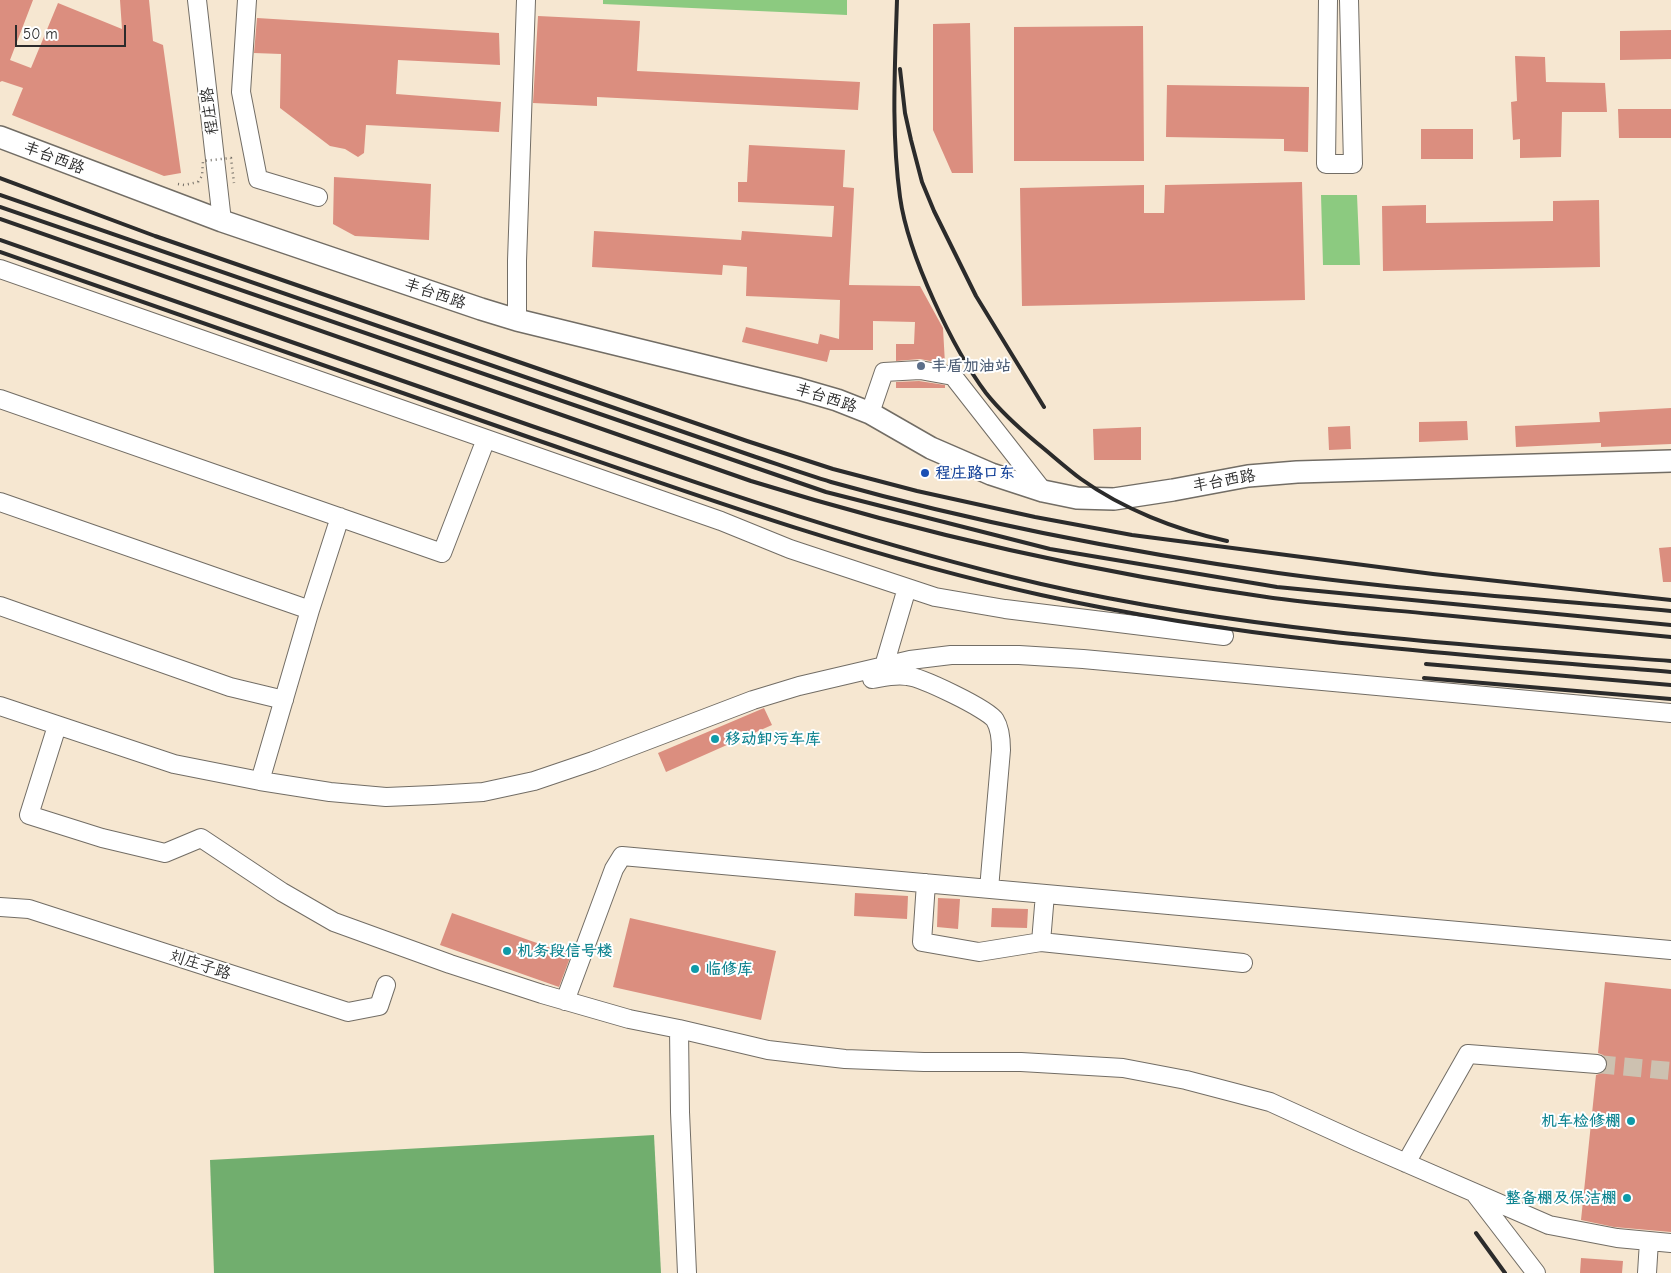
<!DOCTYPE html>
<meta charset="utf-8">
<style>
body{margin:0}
#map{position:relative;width:1671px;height:1273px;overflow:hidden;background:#f6e7d1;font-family:"Comic Neue",sans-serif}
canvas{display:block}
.scale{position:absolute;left:15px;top:25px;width:111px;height:22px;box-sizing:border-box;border:2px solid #2b2b2b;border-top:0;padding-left:6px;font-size:15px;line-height:18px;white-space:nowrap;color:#2b2b2b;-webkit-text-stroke:4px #fff;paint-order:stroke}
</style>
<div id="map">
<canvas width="1671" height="1273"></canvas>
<div class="scale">50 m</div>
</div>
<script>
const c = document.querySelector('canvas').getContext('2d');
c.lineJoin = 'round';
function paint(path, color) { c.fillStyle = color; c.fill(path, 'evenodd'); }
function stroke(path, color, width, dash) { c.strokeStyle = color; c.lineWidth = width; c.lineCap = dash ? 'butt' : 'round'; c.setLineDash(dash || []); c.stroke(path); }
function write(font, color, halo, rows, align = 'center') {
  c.font = font + ' "Comic Neue","LXGW WenKai TC",sans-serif'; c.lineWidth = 4; c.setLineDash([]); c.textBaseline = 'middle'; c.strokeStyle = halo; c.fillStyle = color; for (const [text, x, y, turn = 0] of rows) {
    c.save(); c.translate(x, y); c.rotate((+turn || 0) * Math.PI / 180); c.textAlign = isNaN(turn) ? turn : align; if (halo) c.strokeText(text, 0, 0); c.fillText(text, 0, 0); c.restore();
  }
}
paint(new Path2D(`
 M603 0H847V15L603 4Z
 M1321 195H1357L1360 265H1323Z`), '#8cca80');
paint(new Path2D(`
 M654 1135 661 1273H214L210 1160Z`), '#71ae6e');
paint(new Path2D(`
 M0 0H33L10 60 31 68 58 3 122 29 120 0H149L153 41 163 45 181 173 164 176 12 115 23 88 2 81 0 82Z
 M538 16 640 21 637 71 860 82 858 110 597 97V106L533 103Z
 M257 18 499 33 500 65 398 60 396 94 501 102 499 132 366 125 364 153 358 157 345 149 330 146 280 108 281 54 254 53Z
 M970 23 973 173H952L933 130V24Z
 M1143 26 1144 161H1014V27Z
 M1671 30V59L1620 60V31Z
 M1515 56 1545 57 1546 82 1605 83 1607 112H1562L1561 157 1520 158V139L1513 140 1511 102 1517 101Z
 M1167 85 1309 87 1308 152 1284 151V139L1166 137Z
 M1618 109H1671V138H1619Z
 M1421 129H1473V159H1421Z
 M749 145 845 150 843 187 854 188 849 285 920 286 943 328 945 364 920 359 896 361V344H914L915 322 873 321V350H830L827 362 742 342 746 327 818 344 820 334 839 339 840 300 746 296 747 267 723 265 722 275 592 267 594 231 741 240 742 231 832 237 834 206 738 202V182H747Z
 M334 177 431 184 429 240 355 236 333 224Z
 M1302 182 1305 300 1022 306 1020 188 1144 185V213H1164L1165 185Z
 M1599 200 1600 267 1383 271 1382 206 1426 205V223L1553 221V201Z
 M919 381 945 385V388H896V382Z
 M1671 408V444L1601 447V443L1516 447 1515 426 1600 422 1599 412Z
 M1467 421 1468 440 1419 442V422Z
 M1350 426 1351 449 1329 450 1328 427Z
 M1141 427V460H1094L1093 429Z
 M1671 547V582H1663L1659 548Z
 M764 708 772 725 666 772 658 753Z
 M855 893 908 896 907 919 854 916Z
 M938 898 960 899 958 929 937 927Z
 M992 908 1028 909 1027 928 991 927Z
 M452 913 571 955 559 987 440 945Z
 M630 918 776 951 761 1020 613 987Z
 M1605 982 1671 989V1232L1614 1227 1581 1220 1596 1075 1602 1073 1606 1070 1607 1065 1606 1059 1603 1055 1598 1053Z
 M1581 1258 1623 1261 1622 1273H1580Z`), '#db8e7f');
stroke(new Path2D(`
 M1597 1064 1671 1071`), '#cdc1b0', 18, [18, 9]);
const minor = new Path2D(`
 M197 0 222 221
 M247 0 241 92 258 179 318 197
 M1328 0 1326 164H1353L1349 0
 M0 269 721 521 790 549 935 597 1005 609 1224 636
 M517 320V261L526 0
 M0 399 442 553 486 439
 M870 413 884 372 920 370 953 376 1043 491
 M0 502 310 610
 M0 606 230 687 284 700
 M884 666 907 588
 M872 679C884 677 895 674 907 676 921 677 988 709 995 720 1000 728 1001 742 1001 750L989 889
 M0 706 174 764 260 781 330 792 386 797 433 795 483 792 534 781 593 761 753 700 799 686 910 660 951 655H1019L1083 659 1671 713
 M57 726 29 815 102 838 165 853 201 838 282 892 334 922 450 964 542 994 629 1019 679 1029 768 1050 845 1059 924 1062H1021L1123 1068 1186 1080 1270 1102 1358 1142 1549 1225 1617 1238 1671 1243
 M260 781 310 610 340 517
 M926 883 922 942 979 952 1041 942 1243 963
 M0 907 29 909 348 1012 379 1006 386 985
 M1041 942 1045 894
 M565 1001 614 869 622 856 1671 950
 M679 1029 680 1112 687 1273
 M1406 1163 1468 1054 1597 1064
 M1476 1195 1536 1273
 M1647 1273 1649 1241`);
const major = new Path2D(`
 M0 137 222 221 481 309 517 320 799 389 837 400 870 413 931 448 991 474 1043 491 1077 498 1114 499 1173 490 1248 476 1297 472 1671 461`);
stroke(minor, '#726d65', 20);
stroke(major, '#726d65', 24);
stroke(new Path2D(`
 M178 184 184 185 198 182`), '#726d65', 2.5, [1, 4]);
stroke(minor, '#fff', 18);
stroke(major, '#fff', 21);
stroke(new Path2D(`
 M897 0C895 66 891 131 900 197 905 233 919 268 934 301 948 332 965 365 986 393 1001 412 1019 428 1037 443 1052 455 1066 468 1081 479 1123 509 1176 530 1227 541
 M900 69 905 113 911 140 922 182 934 211 976 296 1044 407
 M0 178 155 236 747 441 833 469 917 491 1035 517 1132 535 1433 574 1671 600
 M0 195 750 455C777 464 804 474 831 482 977 523 1127 552 1278 573 1408 591 1540 599 1671 611
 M0 207 826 492 1050 549 1277 587 1671 625
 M0 219 751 481C922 534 1096 573 1273 598 1326 605 1379 609 1432 614 1512 622 1591 629 1671 637
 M0 240C175 301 351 363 526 424 696 483 865 543 1041 584 1247 631 1460 645 1671 661
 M0 252C178 314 356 376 534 439 701 497 868 557 1041 595 1248 641 1460 655 1671 672
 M1426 664 1671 685
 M1424 678 1671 699
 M1476 1233 1505 1273`), '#2b2b2b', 4);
stroke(new Path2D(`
 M198 182 202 176 203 161 231 158 234 183`), '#726d65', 2.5, [1, 4]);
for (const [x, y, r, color] of [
 [921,366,5,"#5c6f8a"],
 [925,473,5,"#1a4fb4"],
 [715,739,5,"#0f9aa8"],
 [507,951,5,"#0f9aa8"],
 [695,969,5,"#0f9aa8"],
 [1631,1121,5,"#0f9aa8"],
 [1627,1198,5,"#0f9aa8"]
]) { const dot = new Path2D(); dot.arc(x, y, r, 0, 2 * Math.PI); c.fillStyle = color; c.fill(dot); stroke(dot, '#fff', 2); }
write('16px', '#2b2b2b', '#fff', [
 ["程庄路",210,111,-97],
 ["丰台西路",54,158,21],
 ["丰台西路",435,294,19],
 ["丰台西路",826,398,18],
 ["丰台西路",1224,481,-10],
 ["刘庄子路",200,965,18]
]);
write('bold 16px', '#4e5e75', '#fff', [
 ["丰盾加油站",931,366]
], 'left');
write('bold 16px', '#164399', '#fff', [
 ["程庄路口东",935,473]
], 'left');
write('bold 16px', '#0d838f', '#fff', [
 ["移动卸污车库",725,739],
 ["机务段信号楼",517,951],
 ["临修库",705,969],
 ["机车检修棚",1621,1121,"right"],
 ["整备棚及保洁棚",1617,1198,"right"]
], 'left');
</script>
